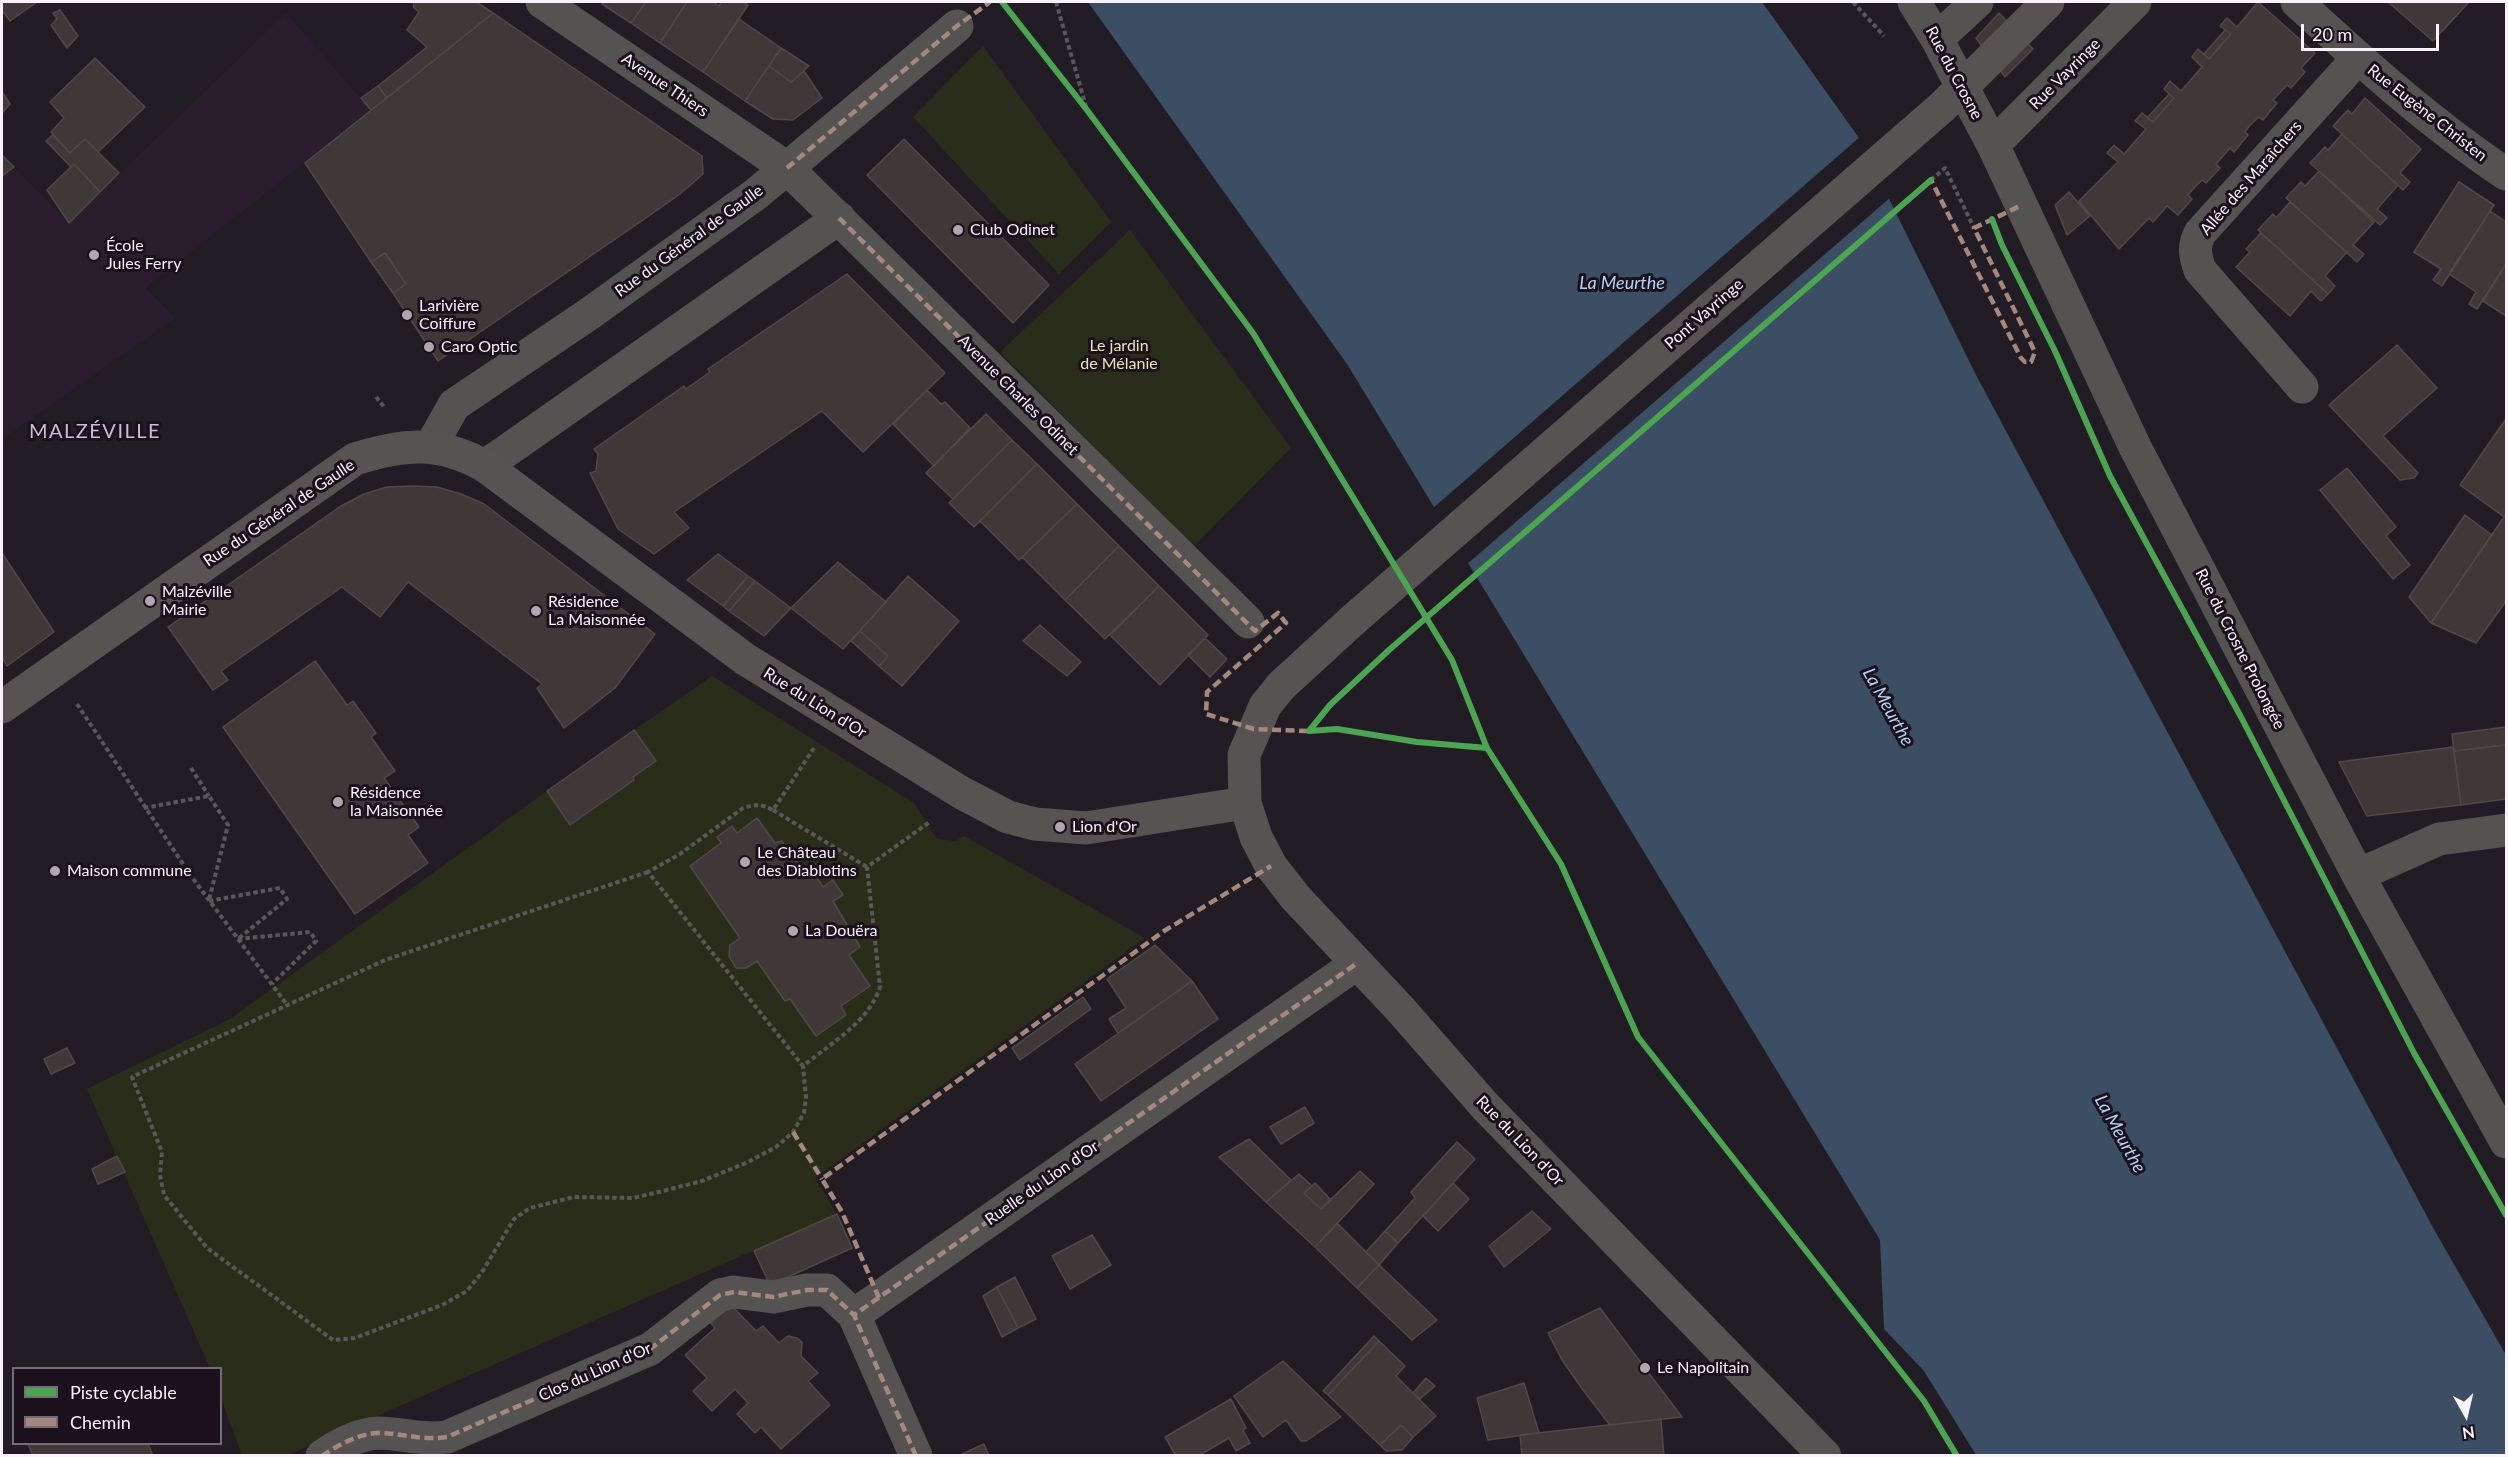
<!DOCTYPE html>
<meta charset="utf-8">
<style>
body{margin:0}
#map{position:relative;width:2508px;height:1457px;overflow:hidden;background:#221d24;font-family:Lato,sans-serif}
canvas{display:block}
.frame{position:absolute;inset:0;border:3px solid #f9f2fc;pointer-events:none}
.legend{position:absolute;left:12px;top:1367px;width:210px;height:78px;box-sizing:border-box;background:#1a111d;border:2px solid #736b76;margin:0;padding:8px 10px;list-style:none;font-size:18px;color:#f9f2fc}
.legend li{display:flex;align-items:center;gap:12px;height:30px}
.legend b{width:30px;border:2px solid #736b76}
.north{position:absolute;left:2436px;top:1385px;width:60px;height:60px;-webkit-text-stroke:4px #1a111d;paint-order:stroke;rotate:172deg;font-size:16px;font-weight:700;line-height:24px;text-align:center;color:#f9f2fc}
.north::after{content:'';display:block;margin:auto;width:21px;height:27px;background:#f9f2fc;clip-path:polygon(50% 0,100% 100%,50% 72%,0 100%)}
.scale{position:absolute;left:2301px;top:24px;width:138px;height:27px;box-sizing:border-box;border:3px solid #f9f2fc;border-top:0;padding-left:8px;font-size:18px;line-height:21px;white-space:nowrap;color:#f9f2fc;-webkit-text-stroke:4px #1a111d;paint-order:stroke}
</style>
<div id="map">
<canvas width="2508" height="1457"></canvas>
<div class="frame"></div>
<ul class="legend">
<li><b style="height:8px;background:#4ca352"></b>Piste cyclable</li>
<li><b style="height:8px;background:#a5887d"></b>Chemin</li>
</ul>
<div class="north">N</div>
<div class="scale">20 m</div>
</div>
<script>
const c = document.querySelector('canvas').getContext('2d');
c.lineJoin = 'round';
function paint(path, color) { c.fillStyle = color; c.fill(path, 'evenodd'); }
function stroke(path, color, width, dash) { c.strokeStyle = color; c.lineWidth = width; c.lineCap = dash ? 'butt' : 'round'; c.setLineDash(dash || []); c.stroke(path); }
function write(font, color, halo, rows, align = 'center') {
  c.font = font + ' Lato,sans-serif'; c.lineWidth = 6; c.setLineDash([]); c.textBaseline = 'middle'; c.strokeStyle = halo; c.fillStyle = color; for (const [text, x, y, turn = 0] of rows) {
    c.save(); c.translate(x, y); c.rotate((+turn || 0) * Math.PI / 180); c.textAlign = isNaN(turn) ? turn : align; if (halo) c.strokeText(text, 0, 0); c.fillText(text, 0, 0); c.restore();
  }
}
paint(new Path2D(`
 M286 13 371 110 145 288 175 318 2 439V155L69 223Z`), '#2a1e2e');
paint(new Path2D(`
 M983 46 1111 222 1059 274 913 117Z
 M1130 230 1291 448 1193 547 1000 352Z
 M712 676 914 803 937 839 956 841 964 836 1145 938 815 1178 837 1214 288 1455H242L221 1398 220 1368H210L87 1089 230 1019 547 791Z`), '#2b2d1b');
paint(new Path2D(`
 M1088 2H1762L1859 138 1976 375 2436 1233 2506 1355V1455H1976L1924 1371 1884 1329 1880 1240 1347 364Z`), '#3b4e64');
paint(new Path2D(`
 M1861 136 1891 197 1466 565 1432 509Z`), '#221d24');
const building = new Path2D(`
 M2 2H37L10 21 2 10Z
 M413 2H476L493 13 387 98 378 86 427 47 407 30 419 12 414 8Z
 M604 2H646L631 23 602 4Z
 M646 2H687L660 43 631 23Z
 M687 2H713L719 6 722 2H743L748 5 703 72 660 43Z
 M2258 2 2315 53 2301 68 2305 72 2291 88 2287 85 2273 100 2277 103 2263 120 2259 117 2250 125 2245 132 2248 135 2234 152 2230 148 2216 164 2220 168 2206 183 2202 180 2194 188 2188 195 2192 199 2178 215 2167 206 2153 222 2149 218 2119 249 2079 201 2118 162 2107 153 2114 145 2124 154 2146 129 2135 121 2142 113 2153 122 2174 98 2164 89 2170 81 2181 91 2202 67 2192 57 2198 49 2209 59 2231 34 2220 26 2227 18 2237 27Z
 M2388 2H2469L2433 41Z
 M60 10 78 36 67 48 51 25 57 19 53 13Z
 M493 13 702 156 703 174 680 194 643 220 438 361 393 293 406 284 385 253 371 262 305 163Z
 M1999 13 2033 49 2005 77 1976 38Z
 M739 19 781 48 745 101 703 72Z
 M2225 30 2231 34 2209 59 2204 54Z
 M781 48 809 66 791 82 769 66Z
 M95 58 145 107 98 152 85 139 70 153 51 132 64 118 50 102Z
 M769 66 791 82 804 71 822 98 793 120 773 119 745 101Z
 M378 86 387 98 371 110 361 98Z
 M2 92 10 104 2 113Z
 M2169 94 2174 98 2153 122 2147 118Z
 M2365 98 2421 149 2400 173 2410 182 2403 190 2333 126 2348 110 2352 114Z
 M2342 134 2398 185 2377 209 2387 218 2380 225 2310 163 2325 147 2328 150Z
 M53 135 70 153 85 139 119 173 100 192 74 164 71 167 46 141Z
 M904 139 1049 285 1013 323 867 175Z
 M2 155 14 167 2 176Z
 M74 164 100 192 69 223 47 190Z
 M2319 171 2374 222 2353 245 2364 254 2357 262 2286 198 2301 182 2305 186Z
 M2459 182 2494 205 2442 286 2433 280 2441 269 2414 252Z
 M2069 192 2090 216 2067 235 2055 205Z
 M2290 202 2347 252 2325 276 2335 286 2328 294 2258 230 2273 214 2276 218Z
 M2490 211 2506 222V264L2477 309 2469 304 2476 292 2449 274Z
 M2261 233 2328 294 2321 301 2311 291 2290 316 2236 267 2250 252 2246 249Z
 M385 253 406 284 393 293 371 262Z
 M2506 264V316L2483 301Z
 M847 274 945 373 863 452 822 411 674 512 689 528 654 554 618 529 590 473 596 471 598 454 594 449 684 386 686 389 710 372 708 369Z
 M2397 345 2437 388 2383 436 2418 473 2414 478 2400 480 2329 405Z
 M927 390 941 404 945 402 970 428 934 466 893 424Z
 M986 414 1012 440 953 499 926 473Z
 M2506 419V514L2504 517 2460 485Z
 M1012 440 1037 464 974 527 949 503Z
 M1037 464 1077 504 1019 560 980 521Z
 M2347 468 2396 527 2386 536 2410 565 2393 579 2320 490Z
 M413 486 437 487 461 494 484 504 655 634 615 688 564 728 537 688 542 684 408 582 380 617 342 587 221 671 228 680 213 690 168 627 341 506 364 494 387 487Z
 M1077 504 1119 546 1065 600 1022 557Z
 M2506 514V601L2476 643 2431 623Z
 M2465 515 2492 535 2431 623 2409 597Z
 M1119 546 1159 586 1105 639 1065 600Z
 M2 553 54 632 7 666 2 657Z
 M718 554 748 576 723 606 687 580Z
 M838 562 886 602 843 649 791 608Z
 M748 576 755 581 729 611 723 606Z
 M908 576 959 621 902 686 879 666 888 656 860 631Z
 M755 581 791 608 764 636 729 611Z
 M1159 586 1208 635 1160 685 1110 635Z
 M1040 625 1081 662 1067 676 1023 641Z
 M860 631 888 656 879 666 851 641Z
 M1205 638 1227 659 1210 677 1188 655Z
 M315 661 347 705 353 701 376 733 371 737 395 771 384 778 419 827 408 835 428 863 355 914 223 727Z
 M2506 727V745L2454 751 2452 734Z
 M634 730 656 761 633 777 634 780 570 825 547 791Z
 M2506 745V799L2461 805 2454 751Z
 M2453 747 2461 805 2367 816 2339 762Z
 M757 818 775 843 782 841 802 869 809 866 823 887 833 880 843 895 833 901 860 947 849 955 870 986 841 1006 846 1015 816 1036 790 999 785 1001 757 961 746 968H736L729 956 730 945 740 938 690 866 721 843 717 837 732 826 737 833Z
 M1155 945 1192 981 1118 1033 1109 1019 1126 1008 1107 979Z
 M1192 981 1218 1019 1101 1101 1075 1064Z
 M1083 997 1091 1009 1020 1060 1012 1048Z
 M67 1048 75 1063 51 1074 44 1059Z
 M1305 1107 1314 1123 1281 1144 1270 1127Z
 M1249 1139 1291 1180 1266 1202 1219 1157Z
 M1457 1142 1475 1159 1398 1243 1385 1231 1415 1198 1411 1192Z
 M117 1156 125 1172 98 1184 92 1169Z
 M1360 1171 1374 1184 1315 1247 1266 1202 1299 1174 1312 1186 1304 1193 1321 1209Z
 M1315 1183 1331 1200 1321 1209 1304 1193Z
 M1453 1183 1469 1199 1438 1231 1423 1216Z
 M1532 1211 1551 1229 1504 1267 1489 1246Z
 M837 1214 852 1248 770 1285 754 1251Z
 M1337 1223 1379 1265 1357 1288 1315 1247Z
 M1385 1231 1398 1243 1379 1265 1366 1252Z
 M1092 1235 1111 1265 1070 1289 1052 1256Z
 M1379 1265 1437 1320 1412 1340 1357 1288Z
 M1015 1277 1036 1319 1018 1328 997 1287Z
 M997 1287 1018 1328 1002 1337 983 1296Z
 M730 1304 756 1331 763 1326 779 1343 788 1336 797 1338 802 1342 801 1356 818 1373 808 1381 830 1405 781 1449 761 1427 755 1433 737 1414 748 1403 735 1389 712 1411 693 1391 707 1378 685 1355 715 1328 710 1322Z
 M1600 1308 1645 1368 1682 1417 1610 1425 1583 1390 1562 1360 1548 1333Z
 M1374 1336 1379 1341 1328 1395 1323 1391Z
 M1379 1341 1405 1366 1396 1376 1436 1416 1413 1437 1401 1425 1380 1445 1328 1395Z
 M1283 1361 1341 1417 1306 1441H1301L1286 1420 1263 1437 1234 1396Z
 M1426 1378 1435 1386 1420 1399 1413 1393Z
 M1524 1383 1539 1433 1488 1440 1477 1398Z
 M1231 1399 1246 1428 1243 1430 1250 1443 1236 1451 1229 1438 1198 1456H1176L1165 1437Z
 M1661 1419 1664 1456H1522L1520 1435Z
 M1401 1425 1413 1437 1402 1450 1386 1451 1380 1445Z
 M28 1444H148L153 1456H33Z
 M984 1444 989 1456H958Z`);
paint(building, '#3f3838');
stroke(building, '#4f494a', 1.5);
stroke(new Path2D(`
 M1056 2 1087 110
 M1853 2 1884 36
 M1931 180 1945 168 1974 228
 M376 397 385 408
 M77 704 191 876 288 1006
 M814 748 773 810C762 804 755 804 743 808L680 854 648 872 803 1066C830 1044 869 1022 880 987L867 867 931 821
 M191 768 209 796
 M144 808 209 796 228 825 209 900
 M773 810 867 867
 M648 872 385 960 132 1077 162 1152 160 1175 164 1195 207 1248 333 1340 355 1338 442 1305 467 1291 482 1272 514 1219 530 1208 574 1197 633 1198 663 1191 702 1181 748 1162 776 1147 793 1132 804 1113 806 1097 803 1066
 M209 901 280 888 287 899 238 939
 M238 939 310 932 316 941 272 984`), '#595758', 4, [4.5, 3]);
stroke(new Path2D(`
 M542 2 787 168 1248 622
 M1914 2 1937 39 1993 145 2135 447 2358 875 2506 1142
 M2297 2C2363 63 2431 124 2506 174
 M1937 39 1977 2
 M1993 145 2135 2
 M2302 387 2200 270C2195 256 2193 246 2200 233L2358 58
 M431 446 454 405 589 314 756 194 957 26
 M485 466 839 218
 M2358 875 2439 839 2506 830
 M322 1456C338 1445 358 1434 378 1433 403 1433 421 1441 447 1437L650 1349 720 1295 734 1292 773 1297 807 1290H827L854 1315
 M916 1456 854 1315 1356 964`), '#555252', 33);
stroke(new Path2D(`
 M1353 620 1281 686 1265 706 1244 755 1245 803 1256 837 1271 866 1296 898 1401 1010 1485 1106 1825 1456
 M2 707 355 459C404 444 438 440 485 466L745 659 962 793 1008 817 1035 824 1086 828 1245 803`), '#575353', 33);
stroke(new Path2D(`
 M1353 620 1942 107 2048 2`), '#575353', 33);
stroke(new Path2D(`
 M787 168 957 26 990 2
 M1927 183 1931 180 2021 358 2025 362H2031L2035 352 1974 228 2020 206
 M839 218 1255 631 1278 613 1286 623 1207 692 1206 714 1254 729 1309 731
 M793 1132 822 1179
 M879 1298 842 1212 822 1179 1164 931 1271 866
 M322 1456C338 1445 358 1434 378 1433 403 1433 421 1441 447 1437L650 1349 720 1295 734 1292 773 1297 807 1290H827L854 1315
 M916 1456 854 1315 1356 964`), '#a5887d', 4.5, [9, 4.5]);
stroke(new Path2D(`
 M1002 2 1087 110 1253 333 1452 660 1487 748 1561 864 1638 1037 1924 1401 1957 1456
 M1992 219 2002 245 2055 351 2110 476 2241 717 2414 1053 2506 1215
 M1487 748 1417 742 1337 729 1309 731 1330 705 1389 650 1931 180`), '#4ca352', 6);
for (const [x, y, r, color] of [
 [958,230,6,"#aea7b0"],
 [94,255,6,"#aea7b0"],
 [407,315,6,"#aea7b0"],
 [429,347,6,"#aea7b0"],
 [150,601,6,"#aea7b0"],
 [536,611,6,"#aea7b0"],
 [338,802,6,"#aea7b0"],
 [1060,827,6,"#aea7b0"],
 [745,862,6,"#aea7b0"],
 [55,871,6,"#aea7b0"],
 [793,931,6,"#aea7b0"],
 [1645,1368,6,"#aea7b0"]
]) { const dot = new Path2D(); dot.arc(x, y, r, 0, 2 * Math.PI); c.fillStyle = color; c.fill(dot); stroke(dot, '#1a111d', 2); }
write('16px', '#f9f2fc', '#1a111d', [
 ["Rue du Crosne",1954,73,62],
 ["Rue Vayringe",2065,74,-45],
 ["Avenue Thiers",665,85,34],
 ["Rue Eugène Christen",2427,113,38],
 ["Allée des Maraîchers",2251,178,-49],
 ["Rue du Général de Gaulle",689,241,-36],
 ["Pont Vayringe",1704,314,-41],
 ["Avenue Charles Odinet",1018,395,45],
 ["Rue du Général de Gaulle",279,513,-34],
 ["Rue du Crosne Prolongée",2240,649,63],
 ["Rue du Lion d'Or",815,703,32],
 ["Rue du Lion d'Or",1520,1141,46],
 ["Ruelle du Lion d'Or",1042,1183,-35],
 ["Clos du Lion d'Or",595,1372,-24]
]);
write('16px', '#f9f2fc', '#1a111d', [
 ["Club Odinet",970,230],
 ["École",106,246],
 ["Jules Ferry",106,264],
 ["Larivière",419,306],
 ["Coiffure",419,324],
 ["Caro Optic",441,347],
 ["Malzéville",162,592],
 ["Mairie",162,610],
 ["Résidence",548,602],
 ["La Maisonnée",548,620],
 ["Résidence",350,793],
 ["la Maisonnée",350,811],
 ["Lion d'Or",1072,827],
 ["Le Château",757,853],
 ["des Diablotins",757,871],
 ["Maison commune",67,871],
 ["La Douëra",805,931],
 ["Le Napolitain",1657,1368]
], 'left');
write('16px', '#e1e9af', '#1a111d', [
 ["Le jardin",1119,346],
 ["de Mélanie",1119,364]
]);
write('italic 18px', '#b2d4f7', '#1a111d', [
 ["La Meurthe",1622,283],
 ["La Meurthe",1888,707,61],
 ["La Meurthe",2120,1134,61]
]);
c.letterSpacing = '1.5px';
write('20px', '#cabdcf', '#1a111d', [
 ["MALZÉVILLE",95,432]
]);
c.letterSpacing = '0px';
</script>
